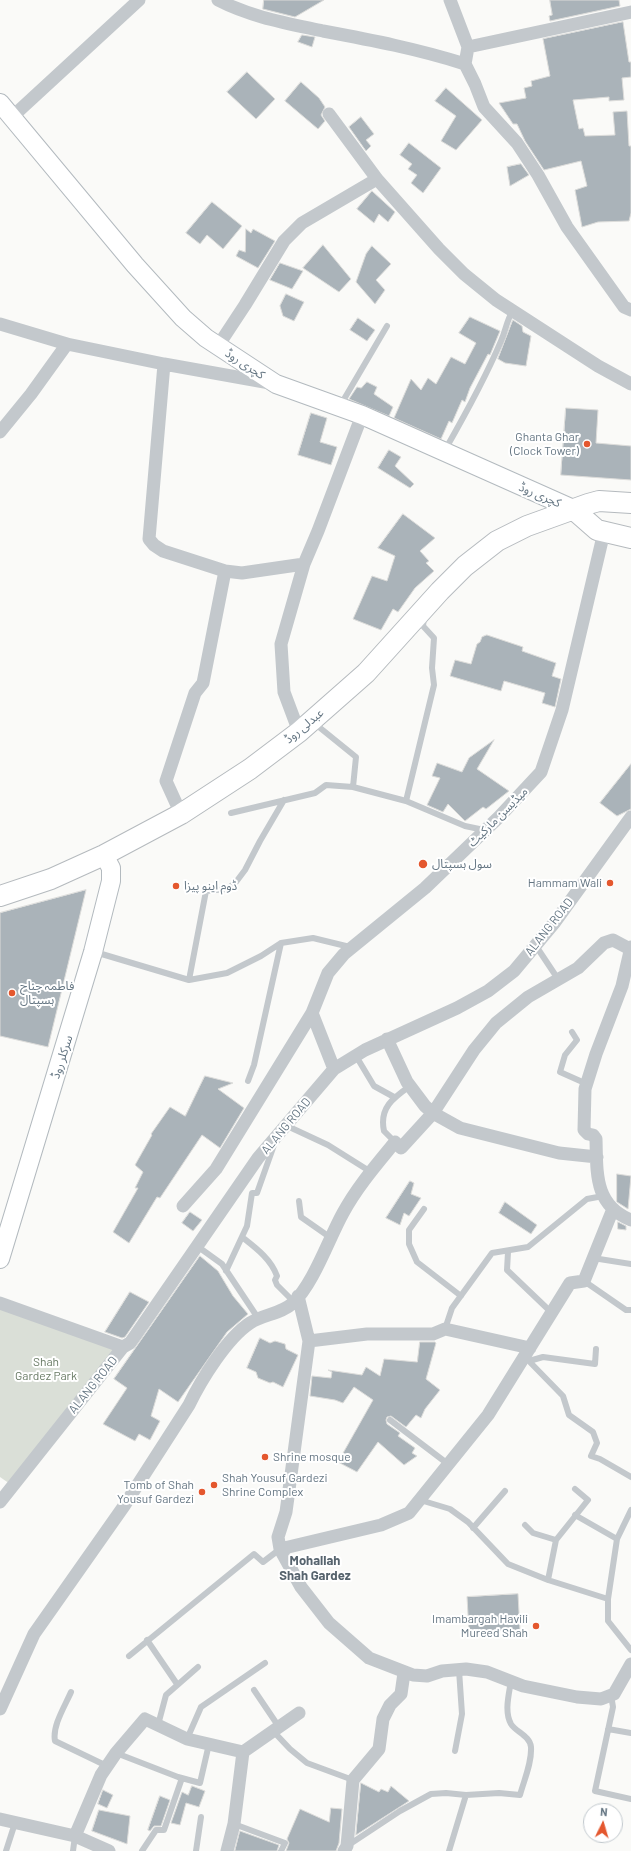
<!DOCTYPE html>
<meta charset="utf-8">
<style>
body{margin:0}
#map{position:relative;width:631px;height:1851px;overflow:hidden;background:#fafaf8;font-family:Barlow,sans-serif}
canvas{display:block}
.north{position:absolute;left:583px;top:1803px;width:40px;height:40px;box-sizing:border-box;background:#fff;border:1px solid #c1c8cd;border-radius:50%;rotate:5deg;font-size:11px;font-weight:700;line-height:16px;text-align:center;color:#657683}
.north::after{content:'';display:block;margin:auto;width:14px;height:18px;background:#e4572e;clip-path:polygon(50% 0,100% 100%,50% 72%,0 100%)}
</style>
<div id="map">
<canvas width="631" height="1851"></canvas>
<div class="north">N</div>
</div>
<script>
const c = document.querySelector('canvas').getContext('2d');
c.lineJoin = 'round';
function paint(path, color) { c.fillStyle = color; c.fill(path, 'evenodd'); }
function stroke(path, color, width, dash) { c.strokeStyle = color; c.lineWidth = width; c.lineCap = dash ? 'butt' : 'round'; c.setLineDash(dash || []); c.stroke(path); }
function write(font, color, halo, rows, align = 'center') {
  c.font = font + ' Barlow,"Noto Sans Arabic",sans-serif'; c.lineWidth = 4; c.setLineDash([]); c.textBaseline = 'middle'; c.strokeStyle = halo; c.fillStyle = color; for (const [text, x, y, turn = 0] of rows) {
    c.save(); c.translate(x, y); c.rotate((+turn || 0) * Math.PI / 180); c.textAlign = isNaN(turn) ? turn : align; if (halo) c.strokeText(text, 0, 0); c.fillText(text, 0, 0); c.restore();
  }
}
paint(new Path2D(`
 M0 1303 123 1347 13 1486 0 1477Z`), '#dadfd7');
const building = new Path2D(`
 M264 0H324L295 17 263 9Z
 M550 0H619L620 6 550 21 549 16 552 15Z
 M623 22 629 62H631V77L622 78 624 100 609 101V97L573 100 579 129 583 128 585 136 615 135 613 112 627 111 629 146H631V213L629 221 598 222 582 227 575 190 587 186 581 161 544 170 525 141 517 124H513L499 103 526 98 524 88 532 86 531 81 550 76 543 39Z
 M302 35 315 37 312 47 298 42Z
 M247 72 275 99 256 119 227 92Z
 M301 82 319 98 325 107 321 115 325 121 318 129 285 101Z
 M446 88 482 120 456 150 441 141 456 116 435 101Z
 M361 117 374 134 366 140 371 146 366 151 349 127Z
 M409 143 441 168 423 193 411 183 417 175 408 169 412 164 400 155Z
 M521 164 529 175 510 186 507 167Z
 M372 191 395 212 388 222 379 214 374 223 357 209Z
 M212 202 242 226 223 249 207 235 200 244 186 233Z
 M246 229 251 233 253 229 275 241 258 268 236 256 239 250 245 252Z
 M323 245 351 279 339 292 303 268Z
 M372 246 391 264 376 280 385 290 375 304 356 282 366 254Z
 M280 263 303 271 292 289 270 280Z
 M286 294 304 302 294 321 283 316 280 306Z
 M470 317 500 331 490 355 488 354 470 388 465 402 462 400 452 423 449 421 441 439 394 418 411 379 421 390 428 378 436 384 451 357 465 364 476 343 459 333Z
 M358 318 375 330 367 341 350 330Z
 M513 320 522 326 523 332 531 336 526 366 505 363 498 359Z
 M367 382 377 387 374 394 393 407 389 416 349 399 357 387 361 388Z
 M566 408 598 410 596 443 631 446V480L561 475Z
 M311 413 327 418 320 442 337 447 331 465 298 455Z
 M389 450 401 457 395 466 414 484 410 488 378 468Z
 M403 514 435 538 420 551 429 561 426 563 434 571 415 588 398 612 393 609 381 630 353 619 372 576 387 581 395 556 378 548Z
 M487 635 523 647 522 651 556 663 552 676 561 679 555 707 542 703 545 693 504 681 501 691 450 676 455 660 471 664 477 644 480 642 482 637Z
 M494 740 477 769 509 791 486 809 483 807 465 821 448 804 443 812 427 805 440 778 432 776 437 763 462 772 469 758Z
 M631 764V809L617 816 600 803Z
 M86 890 48 1047 0 1036V913Z
 M205 1076 233 1083 218 1089 244 1108 220 1148 202 1135 160 1198 157 1197 129 1243 113 1232 138 1188H135L143 1172 135 1165 152 1135 151 1134 170 1107 185 1116Z
 M617 1174 631 1176 628 1209 617 1202Z
 M410 1181 414 1183 411 1194 421 1198 409 1216 404 1213 400 1225 386 1218Z
 M505 1202 537 1225 531 1234 499 1213Z
 M190 1212 202 1220 193 1231 182 1223Z
 M618 1222 626 1226V1230L618 1229Z
 M200 1256 218 1271 233 1296 248 1314 227 1332 178 1402 159 1389 151 1416 160 1421 150 1440 139 1434 135 1441 103 1424 127 1388 114 1379Z
 M130 1292 149 1302 125 1337 122 1338 105 1332Z
 M260 1338 270 1343 275 1341 285 1344 286 1349 298 1355 283 1387 273 1382 270 1383 258 1378 256 1372 247 1368Z
 M420 1342H435L436 1343 426 1379 440 1390 425 1409 421 1418 416 1415 406 1427 391 1416 387 1417 386 1420 387 1424 400 1433 398 1436 415 1448 412 1453 417 1456 404 1465 378 1442 357 1472 338 1462 373 1400 354 1387 343 1403 335 1400 310 1396 312 1376 331 1378 332 1372 328 1370 362 1375 366 1367 380 1376 384 1359 417 1362Z
 M518 1594 520 1630 469 1632 467 1597Z
 M361 1783 379 1792 381 1789 388 1792 391 1786 409 1801 356 1835Z
 M192 1786 205 1791 199 1807 186 1803 180 1825 171 1823 182 1792 188 1795Z
 M103 1790 113 1795 107 1808 98 1804Z
 M160 1796 170 1800 161 1826H154L150 1831 148 1830Z
 M331 1808 342 1809 339 1843 336 1851H286L289 1843 287 1839 300 1809 329 1822Z
 M99 1810 130 1816 127 1844 92 1831Z
 M240 1831 279 1845 277 1851H235Z`);
paint(building, '#aab3b9');
stroke(building, '#dcdcda', 1);
const secondary = new Path2D(`
 M0 103 135 265 183 318 206 338 276 384 362 415 573 509
 M0 1259 93 952 111 881V868L104 855`);
const primary = new Path2D(`
 M573 509 597 530 631 538
 M0 896 51 879 104 855 181 814 250 769 299 732 366 673 440 591 465 566 497 541 527 526 588 504 599 501 631 503`);
stroke(secondary, '#b3babf', 20);
stroke(primary, '#b5babe', 22);
stroke(new Path2D(`
 M340 406 387 326
 M445 450C465 415 485 379 501 341 506 330 506 322 513 310
 M314 723 356 757 353 787
 M406 801 434 685 432 668 434 638 423 626 424 618
 M231 813 315 793 326 785 353 787 406 801 465 826 484 830
 M536 946 558 979
 M95 952 189 980 227 973 261 956 281 943 313 938 350 947
 M189 980 206 891 227 889 236 882 245 870 260 841 284 800
 M572 1032 577 1040 565 1055 560 1072 587 1084
 M356 1056 374 1086 394 1097
 M248 1081 254 1065 281 943
 M285 1125 328 1145 371 1172
 M395 1142 384 1131C379 1108 393 1098 410 1086
 M299 1201 301 1217 331 1238
 M424 1209 409 1230V1244L417 1262 461 1296
 M242 1237C256 1248 271 1259 277 1276L275 1280 277 1285 294 1302
 M197 1246 222 1264 258 1318
 M508 1252 507 1270 552 1313
 M593 1258 631 1264
 M226 1271 247 1226 252 1193H257L274 1145
 M584 1281 626 1310H631
 M445 1329 452 1308 492 1253 528 1247 587 1199 603 1196
 M524 1356 563 1396 569 1415 593 1432 597 1443 591 1456 600 1459 631 1477
 M529 1361 543 1357 595 1364 596 1349
 M390 1420 448 1464
 M420 1500 450 1509 468 1522 508 1564 548 1580 608 1599
 M631 1510 617 1539 608 1599V1621L631 1650
 M575 1515 617 1539
 M525 1525 533 1533 556 1540
 M473 1528 505 1491
 M548 1580 556 1540 588 1500 575 1489
 M147 1640 177 1684
 M129 1656 254 1554 263 1562 280 1549
 M254 1690 279 1727
 M71 1692C65 1706 52 1726 55 1741L107 1766
 M611 1695 613 1707 595 1791 631 1799
 M158 1725 166 1695 198 1667
 M608 1729 631 1733
 M273 1731 290 1749 307 1763 353 1780
 M187 1739 201 1707 265 1663
 M455 1751 462 1714 459 1670
 M116 1753 178 1777 200 1783 209 1744
 M234 1824 285 1843 281 1851
 M347 1846 400 1811 431 1794 446 1793 466 1795 499 1793 520 1795C524 1780 532 1763 531 1747 530 1736 516 1732 511 1724 504 1712 509 1694 511 1681
 M6 1851 15 1823
 M73 1851 75 1836
 M142 1851 156 1830H164L182 1778
 M196 1851 201 1817
 M449 1851 466 1795`), '#c3c8cc', 6);
stroke(new Path2D(`
 M218 0C251 17 286 23 323 31 371 40 418 49 465 64
 M450 0 468 47 465 64 475 84 484 107 517 143 538 175 567 227 624 307 631 310
 M468 47 631 12
 M329 114 377 179 439 249 464 274 496 300 598 366 631 384
 M12 117 139 0
 M0 324 67 344 164 364 270 383
 M218 346 245 305 284 241 302 223 377 179
 M164 364 149 539 154 545 163 551 225 571 242 573 304 564
 M0 432 31 394 67 344
 M299 732 284 692 281 644 304 564 318 531 362 415
 M181 814 166 781 195 693 203 683 225 571
 M631 947 622 986 596 1054 585 1089 584 1130 588 1134 593 1135 596 1139C597 1173 594 1205 631 1220
 M387 1039 407 1082 425 1106 433 1113 460 1128 559 1153 597 1157
 M334 1069 312 1013 328 973 344 954 425 888 499 817 541 772 562 710 604 532
 M183 1206 216 1169 312 1013
 M298 1296 309 1341 286 1512 278 1537 280 1549 301 1587 329 1623 369 1658 413 1675 427 1676 442 1671 466 1669 487 1672 523 1686 577 1697 601 1699 614 1694 631 1664
 M0 1303 123 1347
 M309 1341 367 1334H433L445 1329 530 1348
 M0 1502 123 1347 130 1343 135 1336 258 1158 334 1069 365 1050 457 1008 488 991 514 971 555 922 631 817
 M280 1549 381 1525 409 1513 488 1415 570 1283 584 1281 613 1209
 M0 1709 34 1634 124 1506 189 1405C201 1380 227 1338 250 1323 264 1314 281 1314 293 1303 314 1283 329 1238 343 1213 357 1187 377 1164 395 1142L401 1148 433 1113 474 1050 496 1023 528 997 578 968 604 943 613 940 630 949
 M0 1819 75 1836 109 1851
 M75 1836 101 1775 116 1753 145 1719 187 1739 243 1752 299 1713
 M227 1851 234 1824 243 1752
 M344 1851 347 1846 353 1780 379 1749 383 1719 390 1705 401 1694 404 1673`), '#c3c8cc', 13);
stroke(secondary, '#fff', 18);
stroke(primary, '#fff', 20);
for (const [x, y, r, color] of [
 [587,444,4,"#e4572e"],
 [423,864,5,"#e4572e"],
 [610,883,4,"#e4572e"],
 [176,886,4,"#e4572e"],
 [12,993,4,"#e4572e"],
 [265,1457,4,"#e4572e"],
 [214,1485,4,"#e4572e"],
 [202,1492,4,"#e4572e"],
 [536,1626,4,"#e4572e"]
]) { const dot = new Path2D(); dot.arc(x, y, r, 0, 2 * Math.PI); c.fillStyle = color; c.fill(dot); stroke(dot, '#fff', 1.5); }
write('12px', '#657683', '#fff', [
 ["کچری روڈ",245,364,33],
 ["کچری روڈ",540,495,23],
 ["عبدلی روڈ",304,726,-40],
 ["میڈیسن مارکیٹ",498,817,-45],
 ["ALANG ROAD",549,927,-52],
 ["سرکلر روڈ",62,1057,-72],
 ["ALANG ROAD",286,1126,-50],
 ["ALANG ROAD",93,1385,-51]
]);
write('12px', '#657683', '#fff', [
 ["Ghanta Ghar",579,437,"right"],
 ["(Clock Tower)",579,451,"right"],
 ["سول ہسپتال",432,864],
 ["Hammam Wali",602,883,"right"],
 ["ڈوم اینو پیزا",184,886],
 ["فاطمہ جناح",20,986],
 ["ہسپتال",20,1000],
 ["Shrine mosque",273,1457],
 ["Shah Yousuf Gardezi",222,1478],
 ["Shrine Complex",222,1492],
 ["Tomb of Shah",194,1485,"right"],
 ["Yousuf Gardezi",194,1499,"right"],
 ["Imambargah Havili",528,1619,"right"],
 ["Mureed Shah",528,1633,"right"]
], 'left');
write('12px', '#687a64', '#fff', [
 ["Shah",46,1362],
 ["Gardez Park",46,1376]
]);
write('bold 13px', '#57646e', '#fff', [
 ["Mohallah",315,1561],
 ["Shah Gardez",315,1576]
]);
</script>
